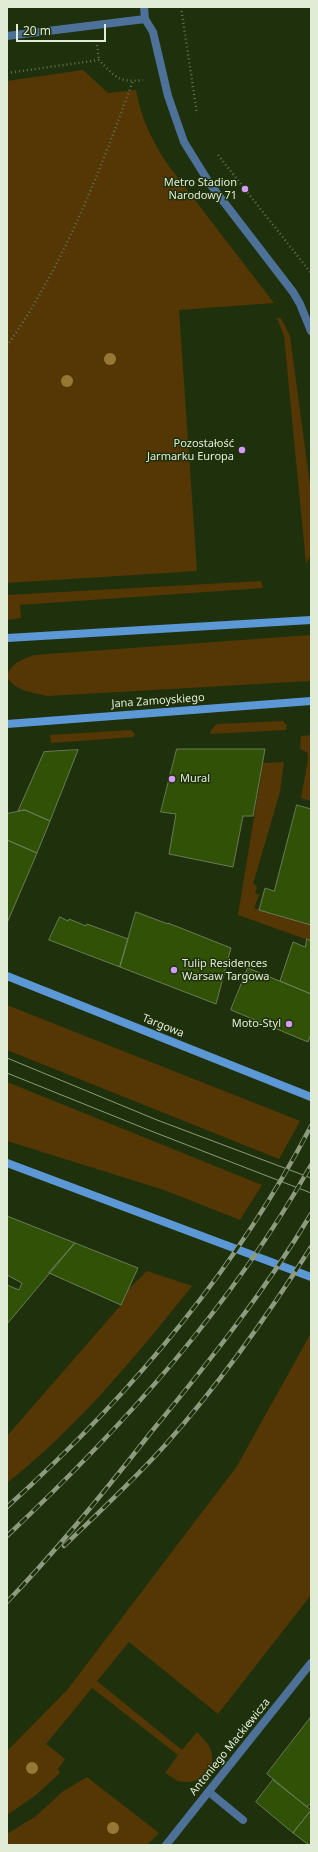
<!DOCTYPE html>
<meta charset="utf-8">
<style>
body{margin:0}
#map{position:relative;width:318px;height:1852px;overflow:hidden;background:#1f310c;font-family:"Noto Sans",sans-serif}
canvas{display:block}
.frame{position:absolute;inset:0;border:8px solid #e0ecd6;pointer-events:none}
.scale{position:absolute;left:16px;top:24px;width:90px;height:18px;box-sizing:border-box;border:2px solid #e0ecd6;border-top:0;padding-left:5px;font-size:12px;line-height:14px;white-space:nowrap;color:#e0ecd6;-webkit-text-stroke:3px #1f310c;paint-order:stroke}
</style>
<div id="map">
<canvas width="318" height="1852"></canvas>
<div class="frame"></div>
<div class="scale">20 m</div>
</div>
<script>
const c = document.querySelector('canvas').getContext('2d');
c.lineJoin = 'round';
function paint(path, color) { c.fillStyle = color; c.fill(path, 'evenodd'); }
function stroke(path, color, width, dash) { c.strokeStyle = color; c.lineWidth = width; c.lineCap = dash ? 'butt' : 'round'; c.setLineDash(dash || []); c.stroke(path); }
function write(font, color, halo, rows, align = 'center') {
  c.font = font + ' "Noto Sans",sans-serif'; c.lineWidth = 3; c.setLineDash([]); c.textBaseline = 'middle'; c.strokeStyle = halo; c.fillStyle = color; for (const [text, x, y, turn = 0] of rows) {
    c.save(); c.translate(x, y); c.rotate((+turn || 0) * Math.PI / 180); c.textAlign = isNaN(turn) ? turn : align; if (halo) c.strokeText(text, 0, 0); c.fillText(text, 0, 0); c.restore();
  }
}
paint(new Path2D(`
 M83 70 108 93 136 90C141 118 152 141 168 165L274 303 179 310 197 571 7 583V81Z
 M277 318H281L290 336 311 492V554L306 564 284 336Z
 M261 581 263 588 20 605 21 618 7 620V595Z
 M311 635V681L48 696C34 693 15 691 7 677 10 663 22 660 34 655Z
 M283 721 287 726 286 730 210 734 211 730 217 724Z
 M131 730 135 734 133 737 51 743 50 735Z
 M311 735V801L301 798 308 759 307 752 300 749 301 736Z
 M284 762 280 792 253 884 257 886 255 893 259 895 254 908 311 925V941L238 915 263 763Z
 M7 1005 300 1121 279 1159 7 1050Z
 M7 1082 262 1185 240 1220 164 1190 7 1141Z
 M147 1271 192 1286C136 1356 78 1427 7 1483V1436L121 1305 129 1289Z
 M311 1333V1595L218 1714 129 1642 97 1681 182 1750 197 1732C201 1736 206 1741 209 1746 220 1768 201 1787 178 1781 174 1779 169 1775 165 1773L178 1755 92 1688 46 1744 65 1759 58 1769 60 1773 36 1795 7 1815V1751L68 1689 237 1466Z
 M87 1777 159 1833 147 1845H7V1834L36 1816 62 1792Z`), '#553605');
const building = new Path2D(`
 M177 749H265L253 816H243L233 867 169 854 176 814 161 812Z
 M78 750 50 821 25 810 18 811 44 752Z
 M297 805 311 809V925L259 910 265 888 274 891Z
 M25 810 50 821 37 853 7 840V814Z
 M7 840 37 853 7 923Z
 M136 912 168 924V923L231 948 216 1004 120 967Z
 M60 917 68 921 69 919 86 926 87 924 128 939 120 967 49 940Z
 M307 939 311 941V994L280 981 293 942 305 947Z
 M248 968 311 994V1034L308 1042 231 1010Z
 M7 1216 75 1243 7 1324V1285L19 1290 22 1283 7 1275Z
 M75 1243 138 1268 121 1305 49 1273Z
 M311 1717V1803L307 1807 267 1774Z
 M273 1780 311 1810 293 1833 256 1802Z
 M311 1811V1845H309L293 1833Z`);
paint(building, '#315106');
stroke(building, '#677c55', 1);
stroke(new Path2D(`
 M181 7 197 114
 M97 45 99 60
 M7 73 99 60C115 77 119 83 143 80
 M218 155 311 273
 M7 346C64 265 99 173 133 81`), '#617151', 2.5, [1, 3]);
stroke(new Path2D(`
 M144 7 145 19 153 32 168 96 184 142 210 184 293 292 300 304 311 331
 M7 36 145 19
 M209 1792 243 1820`), '#4d7198', 8);
stroke(new Path2D(`
 M166 1845 311 1663`), '#4d7198', 8);
stroke(new Path2D(`
 M7 638 311 620
 M7 724 311 701
 M7 976 311 1097
 M7 1163 311 1277`), '#5d98d6', 8);
stroke(new Path2D(`
 M7 1058 157 1120 311 1178
 M7 1073 151 1131 311 1193`), '#8c9a7e', 1);
const rail = new Path2D(`
 M7 1507C128 1398 235 1272 311 1126
 M7 1536C125 1425 231 1307 311 1165
 M64 1546C99 1512 135 1479 167 1443 220 1383 268 1315 311 1247
 M7 1602C59 1548 106 1490 152 1431 209 1362 265 1291 311 1214`);
stroke(rail, '#8c9a7e', 4.5);
stroke(rail, '#1f310c', 3, [9]);
c.fillStyle = '#967835';
for (const [x, y] of [
 [110,359],
 [67,381],
 [32,1768],
 [113,1828]
]) { c.beginPath(); c.arc(x, y, 6, 0, 2 * Math.PI); c.fill(); }
for (const [x, y, r, color] of [
 [245,189,4,"#d59bfa"],
 [242,450,4,"#d59bfa"],
 [172,779,4,"#d59bfa"],
 [174,970,4,"#d59bfa"],
 [289,1024,4,"#d59bfa"]
]) { const dot = new Path2D(); dot.arc(x, y, r, 0, 2 * Math.PI); c.fillStyle = color; c.fill(dot); stroke(dot, '#1f310c', 1.5); }
write('11px', '#e0ecd6', '#1f310c', [
 ["Metro Stadion",237,183],
 ["Narodowy 71",237,196],
 ["Pozostałość",234,444],
 ["Jarmarku Europa",234,457],
 ["Mural",180,779,"left"],
 ["Tulip Residences",182,964,"left"],
 ["Warsaw Targowa",182,977,"left"],
 ["Moto-Styl",281,1024]
], 'right');
write('11px', '#e0ecd6', '#1f310c', [
 ["Jana Zamoyskiego",158,701,-4],
 ["Targowa",163,1026,22],
 ["Antoniego Mackiewicza",230,1747,-51]
]);
</script>
